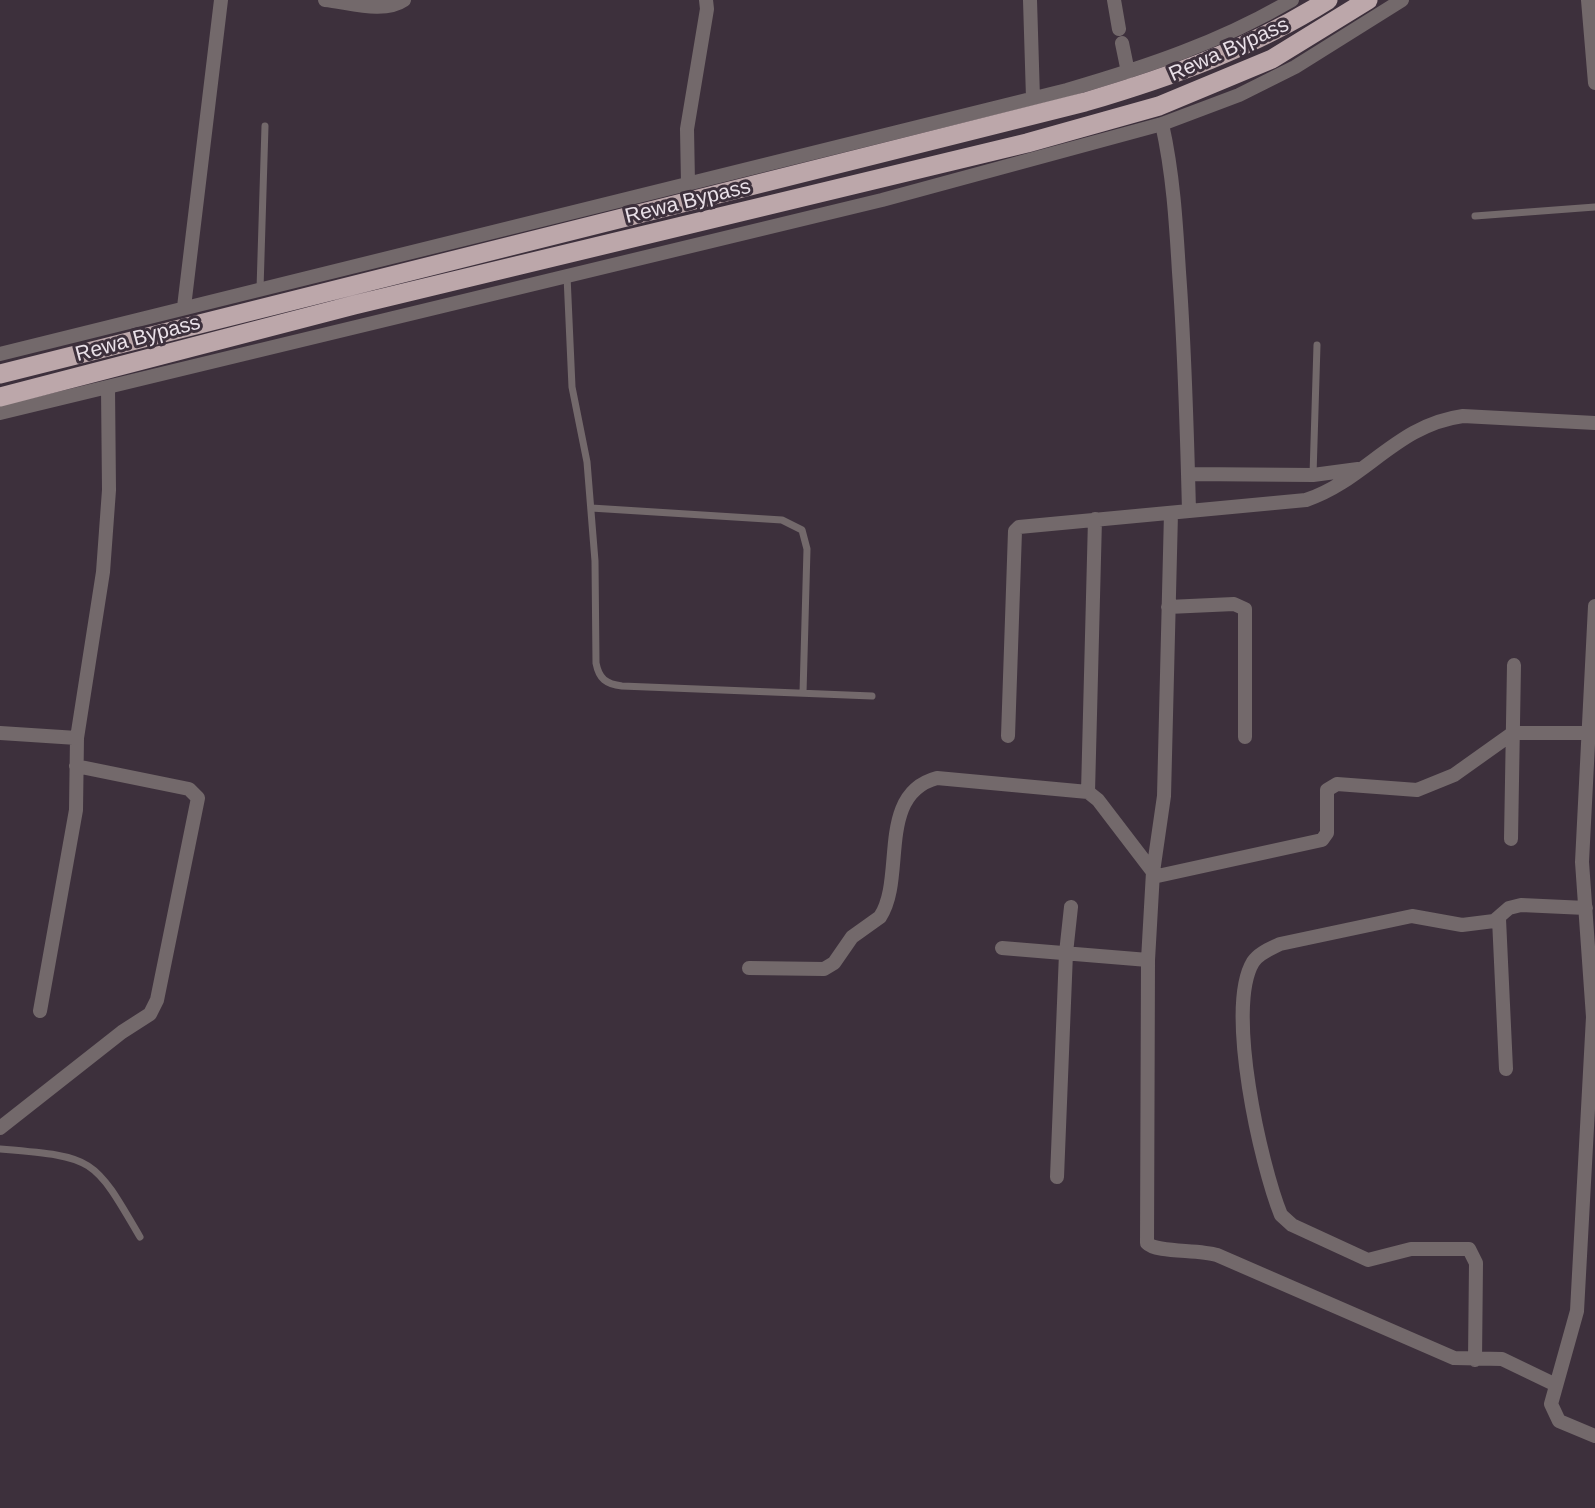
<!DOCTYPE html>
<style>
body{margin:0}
canvas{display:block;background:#3d303c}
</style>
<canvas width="1595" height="1508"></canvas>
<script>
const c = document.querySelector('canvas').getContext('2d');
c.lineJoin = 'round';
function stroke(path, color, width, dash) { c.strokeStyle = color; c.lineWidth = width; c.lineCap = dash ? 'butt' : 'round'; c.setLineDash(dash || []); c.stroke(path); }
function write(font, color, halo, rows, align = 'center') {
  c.font = font + ' Helvetica,sans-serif'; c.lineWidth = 6; c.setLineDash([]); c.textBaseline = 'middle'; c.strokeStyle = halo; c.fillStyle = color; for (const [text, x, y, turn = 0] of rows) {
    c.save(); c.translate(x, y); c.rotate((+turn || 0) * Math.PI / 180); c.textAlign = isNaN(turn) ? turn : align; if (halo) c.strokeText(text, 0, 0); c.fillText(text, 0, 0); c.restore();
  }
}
stroke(new Path2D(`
 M1475 216 1595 207
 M567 276 572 387 587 462 595 561 596 663C599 679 606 684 622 686L872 696
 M260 289 265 126
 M1313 475 1317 345
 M591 508 782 520 802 530 807 549 803 693
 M0 1149C94 1157 93 1156 140 1237`), '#73696b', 7);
stroke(new Path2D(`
 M325 0C348 2 384 14 404 0
 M1030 0 1033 98
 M1114 0 1119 29
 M1588 0 1595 83
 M1122 43 1128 72
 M1162 124C1173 173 1176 222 1179 272 1185 352 1187 431 1189 511
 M688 183 687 129 707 9 706 0
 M184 307 221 0
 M0 354 1067 90C1146 67 1221 42 1292 0
 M0 413 882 200 1162 124 1239 95 1295 67 1402 0
 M1188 474 1313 475 1358 469
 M1171 513 1164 796 1153 872 1148 960 1147 1243C1156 1253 1198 1249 1217 1255L1454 1358 1502 1359 1556 1385
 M1595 606 1582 862 1593 1017 1577 1311 1551 1404 1559 1421 1595 1436
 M1168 607 1234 604 1245 609V737
 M0 733 77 738
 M1008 736 1015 531 1019 527 1306 500C1366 480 1396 425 1463 416L1595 423
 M1088 792 1095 519
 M1511 839 1514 665
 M1153 877 1322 840 1327 833V790L1337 784 1417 790 1454 775 1513 733H1589
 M1499 919 1506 1069
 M1002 948 1148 960
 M749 968 824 969 834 963 852 937 880 917C906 878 876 794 937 778L1088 792 1098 800 1153 872
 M40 1011 76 810 77 738 103 572 109 490 108 388
 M0 1128 122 1032 150 1014 157 1000 198 798 189 789 76 766
 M1057 1177 1066 953 1071 907
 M1475 1360 1476 1263 1469 1249H1411L1368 1260 1292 1225 1281 1215C1261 1166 1225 1008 1253 962 1259 953 1270 949 1280 944L1412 916 1462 925 1494 921 1509 908 1521 905 1586 908`), '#73696b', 14);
stroke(new Path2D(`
 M0 374 1085 102C1170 77 1252 48 1328 0
 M0 397 354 305 1027 143 1159 106 1272 59 1368 0`), '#bca7aa', 19);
write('21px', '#e9e0e8', '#3d303c', [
 ["Rewa Bypass",1229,50,-24],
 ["Rewa Bypass",688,202,-14],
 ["Rewa Bypass",138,339,-15]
]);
</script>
